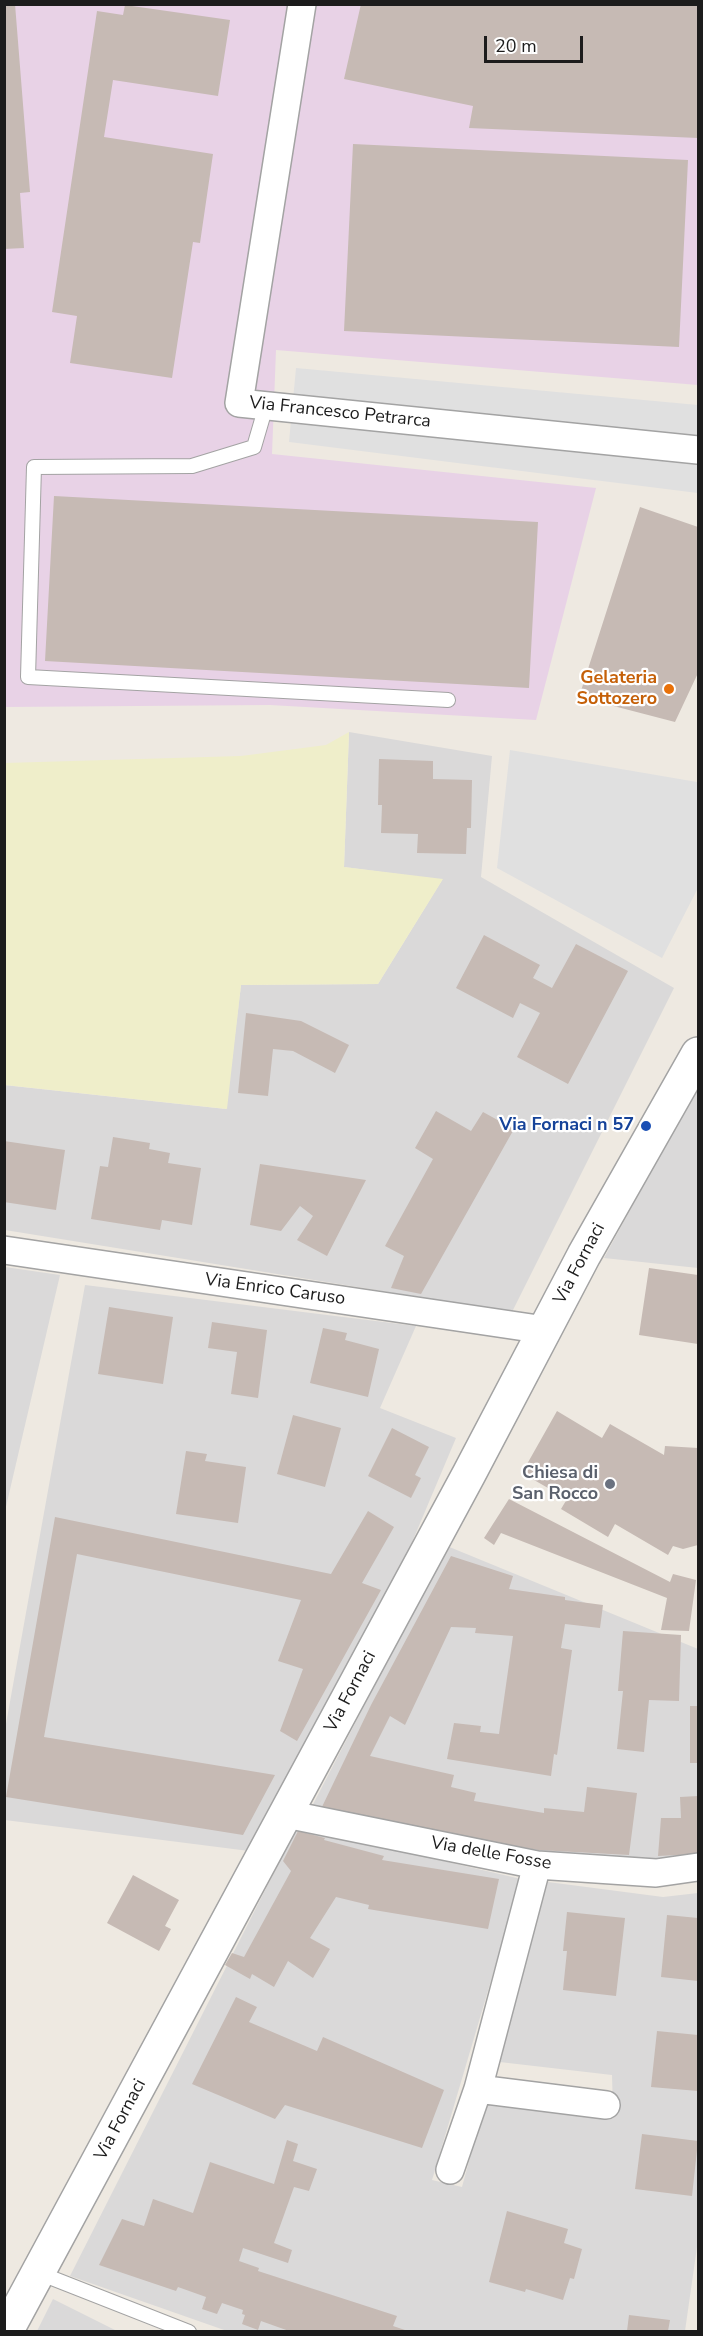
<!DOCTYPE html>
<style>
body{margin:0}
#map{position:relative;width:703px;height:2336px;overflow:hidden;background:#eee9e1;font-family:"Nunito Sans",sans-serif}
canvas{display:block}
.frame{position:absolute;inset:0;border:6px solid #1c1c1c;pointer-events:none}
.scale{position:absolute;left:484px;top:36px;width:99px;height:27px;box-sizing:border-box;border:3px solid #1c1c1c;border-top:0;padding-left:8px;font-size:18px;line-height:21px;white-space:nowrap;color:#1c1c1c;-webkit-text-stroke:4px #fff;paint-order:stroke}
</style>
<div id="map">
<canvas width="703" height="2336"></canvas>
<div class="frame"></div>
<div class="scale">20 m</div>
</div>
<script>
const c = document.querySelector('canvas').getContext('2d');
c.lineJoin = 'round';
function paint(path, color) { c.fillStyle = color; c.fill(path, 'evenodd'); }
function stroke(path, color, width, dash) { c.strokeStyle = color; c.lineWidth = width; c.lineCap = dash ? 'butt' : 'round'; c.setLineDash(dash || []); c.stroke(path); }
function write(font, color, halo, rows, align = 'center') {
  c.font = font + ' "Nunito Sans",sans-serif'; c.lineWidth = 4.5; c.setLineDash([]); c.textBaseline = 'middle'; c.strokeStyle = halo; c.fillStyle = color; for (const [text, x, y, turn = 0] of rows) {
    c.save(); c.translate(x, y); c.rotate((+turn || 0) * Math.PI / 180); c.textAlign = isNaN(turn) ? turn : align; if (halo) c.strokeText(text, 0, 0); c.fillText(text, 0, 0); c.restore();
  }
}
paint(new Path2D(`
 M349 732 492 756 481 877 674 988 512 1312 5 1230 4 1085 226 1109 241 985 378 984 442 880 344 867Z
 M698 1085V1268L604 1258Z
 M5 1267 60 1275 5 1511 4 1267Z
 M85 1285 416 1326 380 1408 456 1438 391 1592 249 1851 5 1820 4 1735Z
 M447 1546 698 1649V1862L530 1854 308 1814Z
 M297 1827 521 1879 432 2180 462 2187 487 2095 613 2111 612 2075 491 2061 548 1882 663 1897 698 1893V2240L685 2331H227L70 2276Z
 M53 2299 117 2331H37Z`), '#dad9d9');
paint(new Path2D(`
 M4 5H698V385L276 350 272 454 596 488 536 720 270 705 5 707Z`), '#e8d2e6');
paint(new Path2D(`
 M349 732 344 867 443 879 378 984 241 985 227 1109 5 1085V763L241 756 326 745Z`), '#efeeca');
paint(new Path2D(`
 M296 368 698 405V493L289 442Z
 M510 750 697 782 698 780V888L662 958 497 868Z`), '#e0e0e0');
paint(new Path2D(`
 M4 4H15L30 192 20 193 24 248 4 249Z
 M361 4H698V138L469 128 473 106 344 79Z
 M125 5 230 20 218 96 113 80 104 137 213 154 200 243 193 242 172 378 70 363 77 316 52 312 97 11 123 15Z
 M353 144 688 160 679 347 344 331Z
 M54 496 538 522 529 688 45 661Z
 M640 507 698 527V673L675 722 579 697Z
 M379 759 433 761V779L472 780 471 828H467L466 854 417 853 418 834 381 833 382 805H378Z
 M484 935 540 965 533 978 552 988 576 944 628 971 568 1084 517 1057 540 1013 520 1003 513 1018 456 988Z
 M246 1013 301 1021 349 1045 335 1073 293 1051 273 1049 268 1096 238 1093Z
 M436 1111 471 1131 483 1112 514 1129 421 1294 391 1288 404 1256 385 1246 433 1159 415 1148Z
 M113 1137 150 1143 149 1149 170 1153 168 1163 201 1168 192 1225 162 1220 160 1230 91 1219 100 1166 108 1167Z
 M4 1141 65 1150 56 1210 4 1202Z
 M260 1164 366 1180 327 1256 297 1240 313 1216 300 1206 281 1231 250 1225Z
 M649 1268 698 1275V1344L639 1335Z
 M109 1307 173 1317 163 1384 98 1374Z
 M212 1322 267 1330 258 1398 231 1394 237 1352 208 1348Z
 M323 1328 347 1333 345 1340 379 1349 368 1397 310 1383Z
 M557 1411 602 1438 610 1424 664 1455 665 1446 698 1448V1545L683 1549 673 1546 668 1555 615 1524 608 1537 561 1509 567 1499 522 1473Z
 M293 1415 341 1428 325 1487 277 1474Z
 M392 1428 429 1447 415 1475 421 1478 411 1498 368 1476Z
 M186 1451 207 1454 205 1461 246 1467 238 1523 176 1514Z
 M509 1499 670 1582 673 1574 696 1580 689 1631 661 1630 667 1598 501 1533 494 1545 484 1538Z
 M368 1511 394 1527 362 1583 381 1590 297 1741 280 1731 303 1669 278 1661 301 1600 77 1554 44 1737 275 1775 243 1835 6 1797 55 1517 331 1574Z
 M451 1556 513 1576 509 1589 565 1597V1600L603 1605 600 1628 565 1624 561 1648 572 1650 557 1755 554 1754 551 1776 447 1759 454 1723 481 1726 480 1732 499 1734 513 1636 475 1633 476 1628 451 1627 405 1725 390 1716 370 1756 454 1775 451 1787 476 1793 474 1801 544 1813V1808L584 1812 587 1787 637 1793 629 1855 538 1850 320 1811 371 1705Z
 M623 1631 681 1635 679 1701 649 1700 644 1752 617 1749 623 1691H618Z
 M690 1706H698V1763H690Z
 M698 1796V1854L658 1856 661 1818H681L680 1797Z
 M298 1831 325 1838 324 1840 384 1856 382 1860 499 1879 488 1929 368 1909 369 1905 336 1897 310 1938 330 1949 313 1978 288 1961 274 1987 252 1974 250 1979 225 1965 232 1953 244 1957 291 1871 283 1861Z
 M133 1875 179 1900 165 1926 171 1929 159 1951 107 1923Z
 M567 1912 625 1918 616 1996 563 1990 567 1951H563Z
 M667 1915 698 1918V1981L661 1977Z
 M236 1997 257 2007 249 2022 317 2051 323 2037 444 2090 422 2148 285 2105 275 2119 192 2084Z
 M657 2031 698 2035V2091L651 2087Z
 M642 2134 698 2141 692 2196 635 2189Z
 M287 2140 298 2144 293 2161 317 2169 309 2191 294 2187 274 2243 292 2250 288 2263 243 2248 239 2261 259 2268 258 2271 397 2316 393 2326 408 2331H289L261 2321 258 2330 242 2324 245 2315 242 2314 243 2310 222 2303 217 2314 202 2309 206 2297 178 2287 176 2291 99 2265 122 2219 144 2226 153 2199 193 2213 210 2162 274 2184Z
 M507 2211 568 2229 564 2243 582 2249 574 2279 570 2278 563 2300 526 2289 525 2292 489 2282Z
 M629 2315 670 2320 668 2331H627Z`), '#c6bab4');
const service = new Path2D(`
 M266 406 254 447 192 466 34 467 28 677 448 700
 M39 2273 189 2332`);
const minor = new Path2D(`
 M302 4 239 403 698 450
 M4 1250 545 1330
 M286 1814 537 1865 656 1873 698 1867
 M478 2089 606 2105
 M450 2170 478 2089 537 1865`);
const tertiary = new Path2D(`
 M6 2332 469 1474 584 1255 698 1054`);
stroke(service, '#a3a3a3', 16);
stroke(minor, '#a3a3a3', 30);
stroke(tertiary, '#a3a3a3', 36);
stroke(service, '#fff', 14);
stroke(minor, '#fff', 27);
stroke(tertiary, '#fff', 33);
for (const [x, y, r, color] of [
 [669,689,6,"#e8710a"],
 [646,1126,6,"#1a4fb4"],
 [610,1484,6,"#6b7280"]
]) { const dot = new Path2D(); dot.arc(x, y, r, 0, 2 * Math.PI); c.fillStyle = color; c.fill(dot); stroke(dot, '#fff', 2); }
write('18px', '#1c1c1c', '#fff', [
 ["Via Francesco Petrarca",340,413,6],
 ["Via Fornaci",580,1264,-62],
 ["Via Enrico Caruso",275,1290,8],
 ["Via Fornaci",351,1692,-62],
 ["Via delle Fosse",491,1854,10],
 ["Via Fornaci",121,2120,-62]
]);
write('bold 18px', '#c56008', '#fff', [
 ["Gelateria",657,679],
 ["Sottozero",657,700]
], 'right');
write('bold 18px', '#164399', '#fff', [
 ["Via Fornaci n 57",634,1126]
], 'right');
write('bold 18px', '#5b616d', '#fff', [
 ["Chiesa di",598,1474],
 ["San Rocco",598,1495]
], 'right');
</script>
